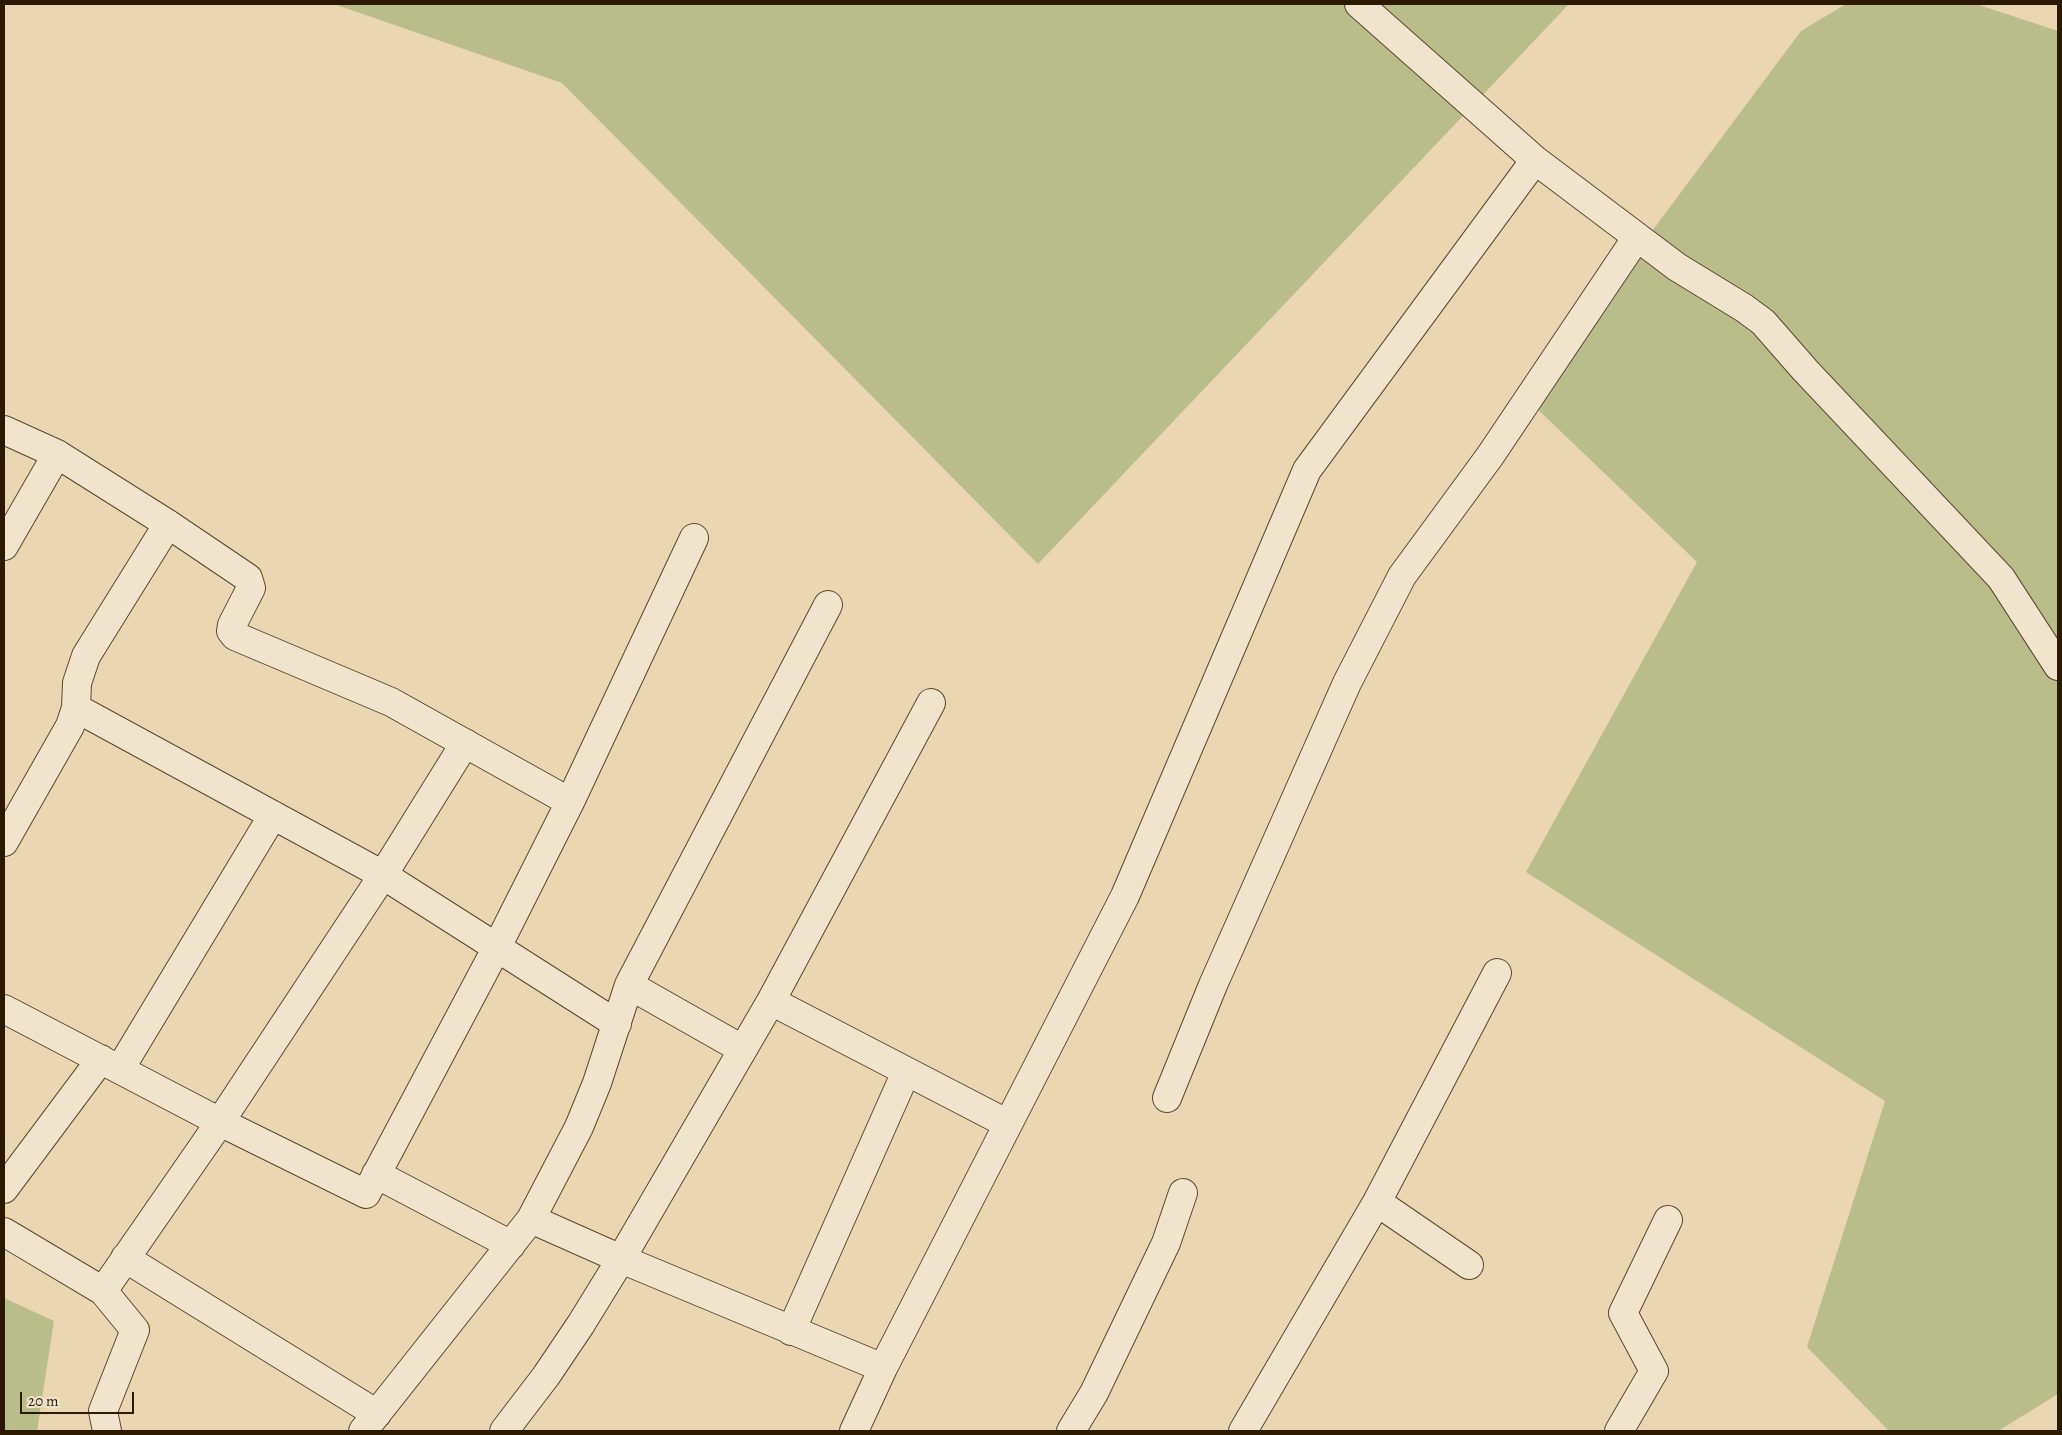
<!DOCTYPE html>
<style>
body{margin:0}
#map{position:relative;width:2062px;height:1435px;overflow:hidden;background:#ead6b1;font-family:Alegreya,serif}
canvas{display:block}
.frame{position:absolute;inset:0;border:5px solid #2b1901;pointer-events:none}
.scale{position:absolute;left:20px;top:1392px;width:114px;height:22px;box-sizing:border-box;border:2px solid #2b1901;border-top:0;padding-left:6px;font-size:15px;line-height:18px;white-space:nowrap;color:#2b1901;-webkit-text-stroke:4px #f1e4cc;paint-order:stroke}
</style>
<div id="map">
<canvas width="2062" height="1435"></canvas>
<div class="frame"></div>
<div class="scale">20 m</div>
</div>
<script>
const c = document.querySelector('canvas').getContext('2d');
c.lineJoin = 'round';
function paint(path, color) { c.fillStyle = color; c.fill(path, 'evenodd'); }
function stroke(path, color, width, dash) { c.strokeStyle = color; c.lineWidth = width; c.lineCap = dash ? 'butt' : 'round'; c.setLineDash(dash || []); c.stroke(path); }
paint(new Path2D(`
 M334 4H1569L1038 564 562 83Z
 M1846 4H1976L2058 31V1394L1998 1431H1889L1807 1347 1885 1101 1526 872 1697 562 1527 399 1801 31Z
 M4 1298 54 1321 37 1431H4Z`), '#b8bd8a');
const minor = new Path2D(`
 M1359 4 1535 160 1677 267 1744 308 1763 322 1805 370 2001 578 2058 666
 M4 430 57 454 168 524 248 578 251 588 232 625 231 631 235 636 391 702 570 802
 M4 546 57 454
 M76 708 383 875 617 1024
 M4 842 70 726 76 708 77 683 86 656 168 524
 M629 985 742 1049
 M771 1001 1008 1124
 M4 1009 220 1122 366 1194 497 947 570 802 694 538
 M120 1069 273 815
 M1167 1098 1213 985 1347 683 1402 576 1490 456 1637 237
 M376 1174 511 1245
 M4 1189 101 1059
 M1377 1202 1469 1265
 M531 1219 621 1259 883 1368
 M4 1232 103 1291 135 1330 103 1411 107 1431
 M125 1258 377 1414
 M103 1291 220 1122 383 875 465 743
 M791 1331 906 1072
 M363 1431 531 1219 579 1127 597 1083 629 985 828 605
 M504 1431 546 1376 581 1324 621 1259 771 1001 931 703
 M854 1431 883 1368 1125 896 1307 470 1535 160
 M1071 1431 1094 1393 1166 1243 1183 1193
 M1243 1431 1377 1202 1497 973
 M1619 1431 1654 1371 1623 1313 1668 1220`);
stroke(minor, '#5b482d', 30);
stroke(minor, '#f1e4cc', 28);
</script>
